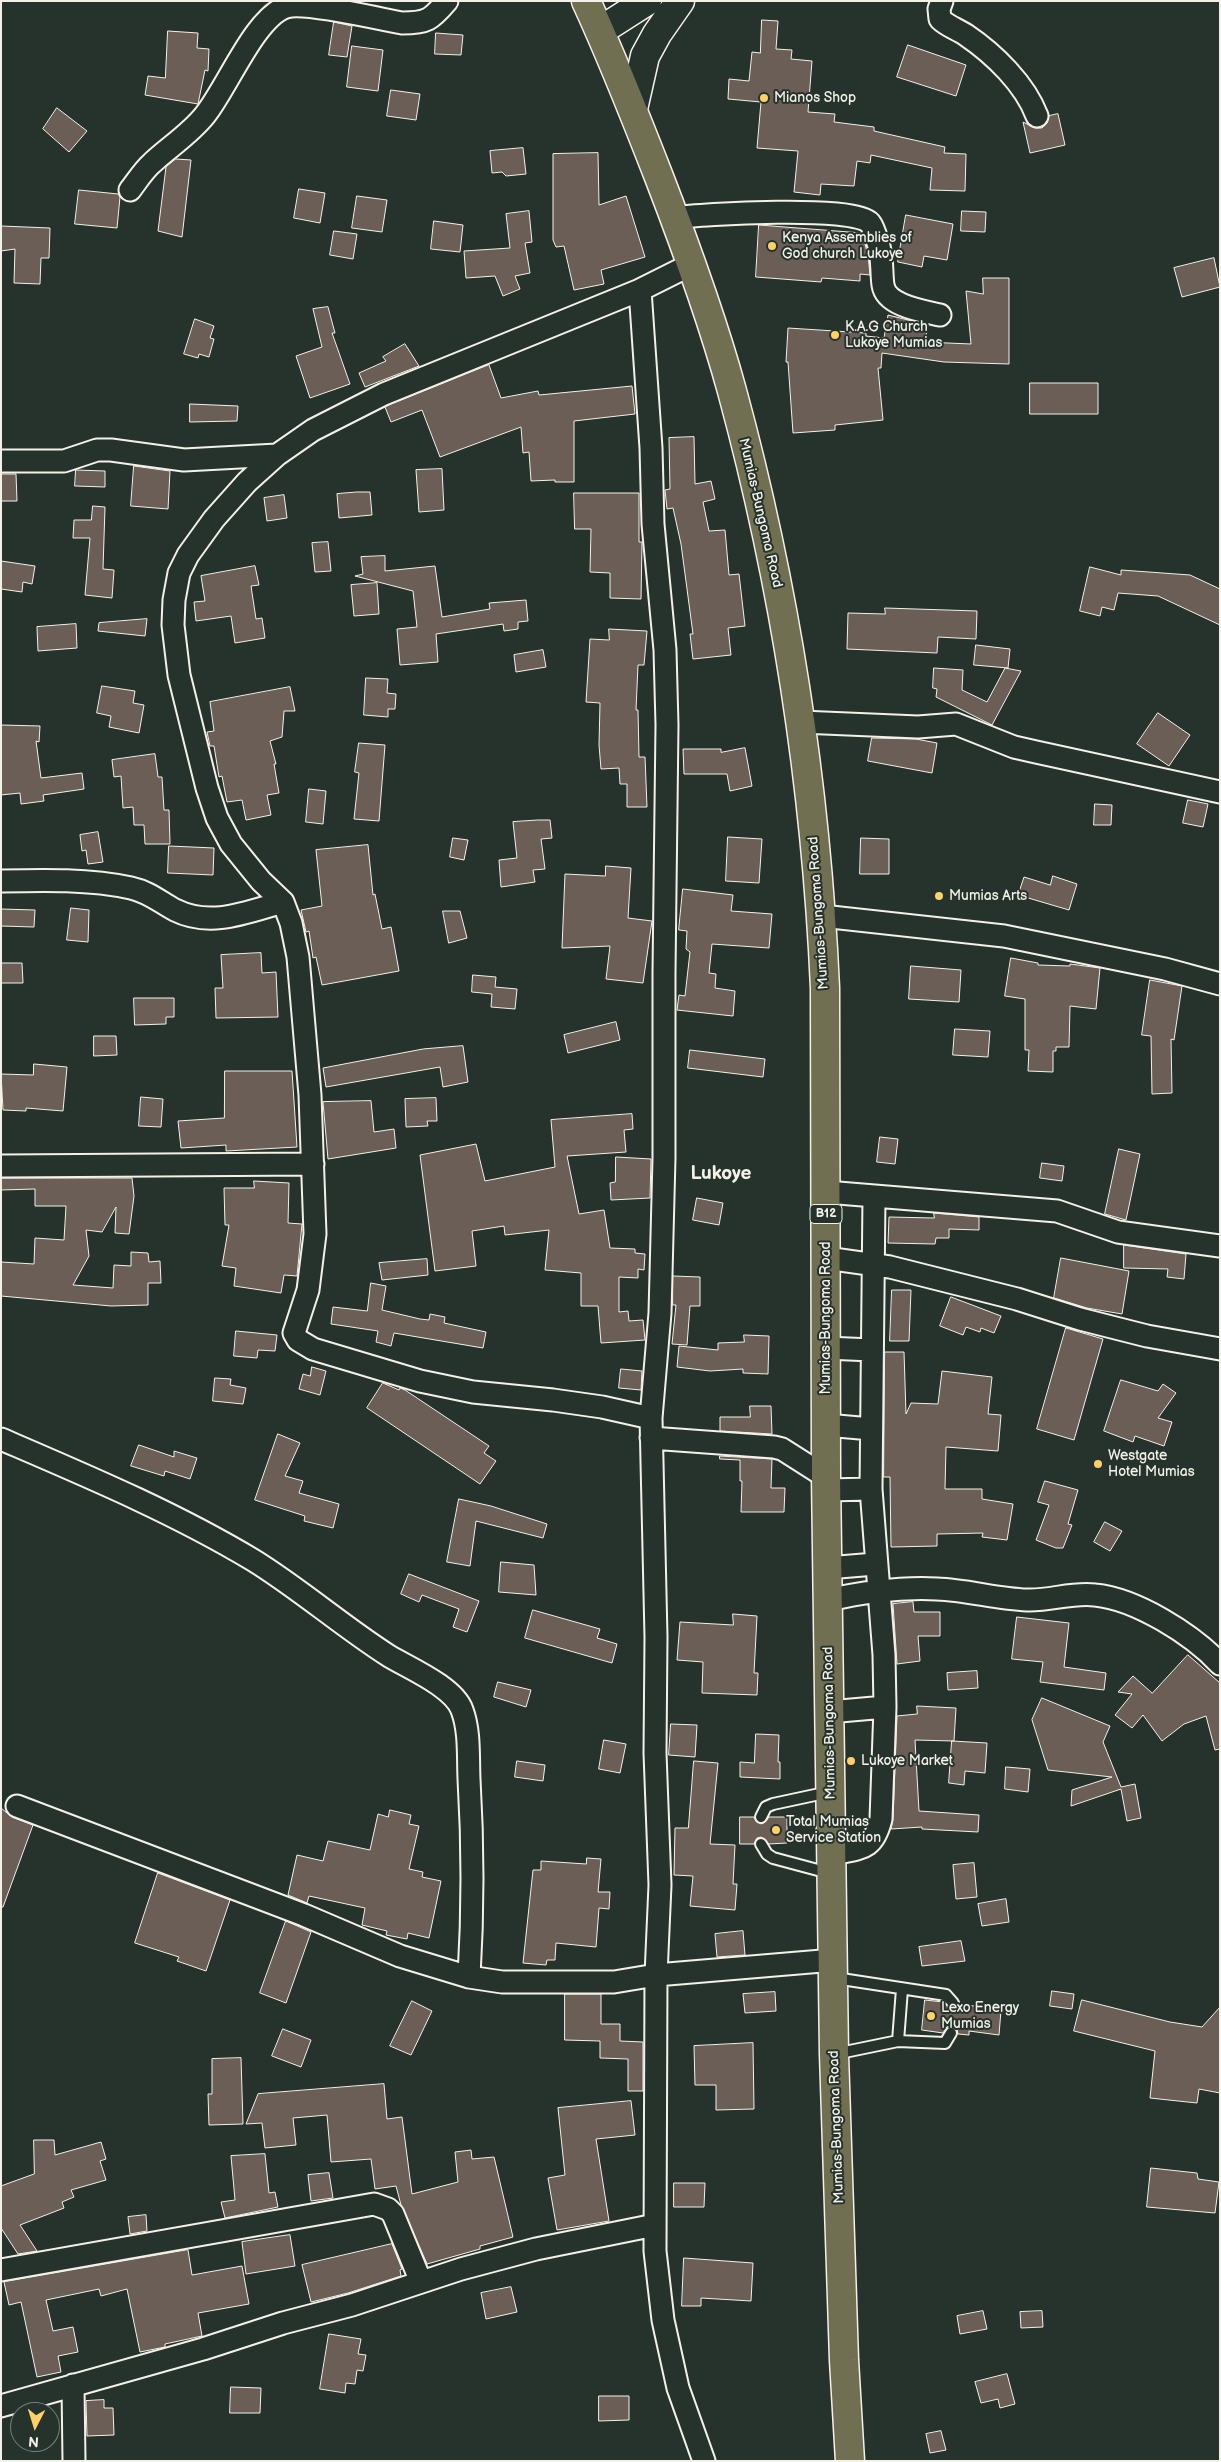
<!DOCTYPE html>
<style>
body{margin:0}
#map{position:relative;width:1221px;height:2462px;overflow:hidden;background:#26332d;font-family:"Balsamiq Sans",sans-serif}
canvas{display:block}
.frame{position:absolute;inset:0;border:2px solid #f4f1e8;pointer-events:none}
.north{position:absolute;left:10px;top:2402px;width:50px;height:50px;box-sizing:border-box;background:#26332d;border:1px solid #787f78;border-radius:50%;rotate:185deg;font-size:14px;font-weight:700;line-height:20px;text-align:center;color:#f4f1e8}
.north::after{content:'';display:block;margin:auto;width:18px;height:22px;background:#ffd166;clip-path:polygon(50% 0,100% 100%,50% 72%,0 100%)}
</style>
<div id="map">
<canvas width="1221" height="2462"></canvas>
<div class="frame"></div>
<div class="north">N</div>
</div>
<script>
const c = document.querySelector('canvas').getContext('2d');
c.lineJoin = 'round';
function paint(path, color) { c.fillStyle = color; c.fill(path, 'evenodd'); }
function stroke(path, color, width, dash) { c.strokeStyle = color; c.lineWidth = width; c.lineCap = dash ? 'butt' : 'round'; c.setLineDash(dash || []); c.stroke(path); }
function write(font, color, halo, rows, align = 'center') {
  c.font = font + ' "Balsamiq Sans",sans-serif'; c.lineWidth = 4; c.setLineDash([]); c.textBaseline = 'middle'; c.strokeStyle = halo; c.fillStyle = color; for (const [text, x, y, turn = 0] of rows) {
    c.save(); c.translate(x, y); c.rotate((+turn || 0) * Math.PI / 180); c.textAlign = isNaN(turn) ? turn : align; if (halo) c.strokeText(text, 0, 0); c.fillText(text, 0, 0); c.restore();
  }
}
const building = new Path2D(`
 M762 20 778 21 776 49 792 50 791 59 812 61 808 112 835 114 834 122 874 127V131L945 147 944 153 966 154 965 191 930 190 932 168 871 155 870 163 857 161 854 186 821 184 820 195 794 192 798 151 757 148 761 102 728 99 729 79 749 81 752 52 760 53Z
 M334 22 352 26 347 57 329 55Z
 M168 31 198 33 197 48 209 49 208 71 205 70 198 104 145 95 148 76 165 78Z
 M436 33 463 35 461 55 435 54Z
 M908 45 966 65 956 96 897 77Z
 M352 46 383 50 378 91 347 87Z
 M391 90 420 94 416 120 387 116Z
 M57 108 87 131 69 152 43 129Z
 M1058 114 1065 145 1030 153 1023 122 1035 128H1042L1047 123 1049 116Z
 M523 148 526 174 506 176 502 172 492 173 490 151Z
 M598 153 599 205 626 196 645 257 601 270 604 284 574 290 564 246 556 247 553 240V154Z
 M176 159 191 160 182 237 158 231 166 167Z
 M299 189 325 193 320 223 294 218Z
 M79 190 118 194 120 197 117 228 75 224Z
 M357 196 387 200 382 232 352 228Z
 M529 211 532 242 525 243 530 273 515 276 520 289 503 296 495 276 466 278 464 251 510 248 506 214Z
 M962 211 986 212 985 232 961 231Z
 M906 215 953 224 947 260 924 256 922 267 898 262Z
 M434 221 463 225 460 252 431 249Z
 M759 225 862 233 868 255 870 275 860 274V281L822 278 821 282 756 277Z
 M1 226 50 228 49 258H41L40 284 14 283 15 249 1 251Z
 M334 231 357 234 353 259 330 255Z
 M1214 258 1220 287 1182 297 1174 268Z
 M983 278H1009V364L944 362 882 353 881 368H878L883 420 835 425V430L793 433 788 362H786L788 328 866 333V336L884 338 888 315 928 325 925 342 971 344 966 291 983 294Z
 M328 307 335 333H332L350 384 310 398 296 356 322 347 313 309Z
 M195 319 214 326 210 338 214 339 209 357 199 354 198 358 184 354Z
 M405 344 419 366 365 387 359 373 386 361 383 357Z
 M489 365 501 398 538 391 539 395 632 386 635 414 574 421V482H555V480L531 481 529 452 523 453 521 427 440 457 422 410 391 422 385 407Z
 M1030 383H1098V414H1030Z
 M190 404 238 406 237 421 190 422Z
 M694 437 695 484 711 481 715 499 703 502 709 531 725 530 729 575 739 574 745 626 728 628 731 655 693 659 690 634H693L681 544 673 508 667 509 665 490 670 489 669 438Z
 M134 466 170 471 168 509 131 506Z
 M442 469 444 510 419 512 416 470Z
 M76 470 105 471V487L75 486Z
 M1 474H16L17 501H1Z
 M357 492H370L372 515 339 518 337 494Z
 M574 493H639V542H642L641 599 610 598V573L590 572 591 529H575Z
 M284 495 287 518 267 521 264 498Z
 M93 506 105 507 103 569 114 570 112 598 85 595 90 538H73L74 520H91Z
 M328 542 331 571 315 572 312 543Z
 M385 556V571L435 566 442 617 490 609 489 603 526 600 528 621 518 622V629L504 631 503 624 436 634 438 662 400 665 397 629 417 627 413 591 355 576 363 574 361 557Z
 M1 561 35 566 32 584 23 582 22 592 1 589Z
 M255 566 259 585 251 586 256 619 262 618 265 638 235 643 231 616 196 621 194 602 205 601 201 576Z
 M1090 567 1121 575V570L1190 575 1220 589V625L1158 596 1118 593 1114 610 1102 607 1100 616 1080 611Z
 M377 583 379 614 354 616 351 585Z
 M885 608 977 611 976 639 938 637 937 653 847 649 848 613 885 614Z
 M147 619 145 636 98 631 99 623Z
 M76 624 77 648 38 651 37 627Z
 M609 629 647 631 644 665H638L636 710H638L639 757H645L647 807H627V784H620L619 768 601 769 599 745 600 703 586 702 590 639 609 640Z
 M976 645 1010 649 1008 668 974 665Z
 M543 650 546 667 516 672 514 655Z
 M934 668 963 670 962 690 987 702 1005 668 1021 671 992 725 936 697 937 689 933 688Z
 M366 678 388 679 387 693 396 694 395 709H388V717L364 715Z
 M102 686 135 691 133 703 144 705 139 733 109 727 111 716 97 713Z
 M290 687 295 711H284L282 737 270 741 276 764H274L279 793 267 795 271 815 246 820 242 800 227 802 222 776 219 777 214 746H210L207 732 214 731 210 702Z
 M1158 713 1190 735 1169 766 1137 744Z
 M1 725 40 726 39 742 36 741 41 778 82 773 84 789 43 795 44 801 21 804 20 793 1 795Z
 M872 738 916 739 937 743 932 773 868 761Z
 M359 743 385 745 379 821 354 819 359 773 355 772Z
 M745 748 752 786 730 791 727 774H684L683 749H721V752Z
 M155 754 158 777H162L164 810H169L170 844H145L144 825H134L133 807 123 808 121 776 114 777 112 760Z
 M309 789 326 791 323 824 306 822Z
 M1188 800 1208 804 1203 827 1183 823Z
 M1095 804 1112 805 1111 825H1094Z
 M538 820H550L552 838 541 839 545 869 533 870 535 882 501 887 499 860 517 858 513 822Z
 M98 832 103 862 88 864 86 850 82 851 80 835Z
 M728 837 762 839 759 883 726 881Z
 M453 838 468 840 464 860 450 857Z
 M861 838 889 839V874H860Z
 M368 845 373 895 375 894 382 929 391 927 399 971 322 985 316 957 313 958 309 931 306 932 301 910 322 906 316 850Z
 M169 846 214 848 213 875 168 873Z
 M606 866 631 868 628 918 652 921 643 983 606 979 610 946 562 948 565 874 605 876Z
 M1053 876 1077 884 1069 910 1018 895 1024 877 1050 885Z
 M683 889 733 895 731 911 772 914 769 948 712 944 709 973 716 974 715 988 735 991 733 1016 677 1010 679 995 685 996 690 952 686 949 687 931 679 930Z
 M71 908 89 910 88 942 67 940Z
 M1 909 35 910 34 927 1 926Z
 M443 911H460L467 938 449 943Z
 M261 953 262 973 276 972 278 1017 216 1018 215 988H223L221 955Z
 M1011 958 1038 963V965L1070 966V964L1100 968 1096 1009 1070 1006 1069 1047H1056V1051H1053V1072L1028 1071 1029 1050H1025V999L1005 996Z
 M1 963H22L23 983H1Z
 M911 966 961 970 959 1002 909 999Z
 M473 975 496 977 495 987 517 989 515 1009 491 1007 492 994 472 992Z
 M1150 980 1182 986 1174 1040 1171 1039 1172 1093 1152 1094 1151 1036 1142 1035Z
 M134 998H174V1017H166V1024L135 1025Z
 M616 1022 620 1040 568 1053 564 1035Z
 M955 1029 990 1031 988 1057 953 1055Z
 M94 1036H116L117 1055 94 1056Z
 M463 1046 468 1082 443 1087 440 1067 326 1087 323 1068 423 1049Z
 M690 1050 765 1059 763 1077 688 1068Z
 M34 1064 67 1067 63 1111 26 1108V1111L3 1110 1 1074 33 1075Z
 M225 1071H292L297 1147 226 1151V1145L181 1148 178 1121 224 1118Z
 M141 1097 163 1099 161 1127 139 1126Z
 M436 1098 437 1121H427L428 1126 406 1127 405 1099Z
 M371 1101 374 1132 394 1129 396 1148 328 1159 323 1102Z
 M632 1114 633 1129 624 1130 626 1152 567 1156 579 1214 604 1210 610 1248 635 1249V1253L645 1254 644 1270 638 1269V1278L619 1277V1312L628 1311 629 1321 643 1320 645 1340 601 1343 598 1306H581V1273L545 1270 549 1230 505 1235 504 1226 472 1231 476 1266 435 1271 420 1155 476 1144 485 1181 555 1167 551 1120Z
 M880 1137 898 1139 895 1164 877 1162Z
 M1119 1149 1140 1154 1126 1220 1105 1214Z
 M616 1157 651 1159 650 1198 611 1200 610 1183 615 1182Z
 M1042 1163 1064 1166 1062 1181 1040 1178Z
 M1 1178H132L134 1196 129 1234 115 1233 116 1207 102 1232 86 1230 89 1256 73 1285 113 1288 114 1265 131 1266V1252L148 1253 149 1262 160 1261 161 1283H148V1305L111 1306 1 1296V1262L34 1264 35 1238 64 1240 66 1206H35V1189L1 1190Z
 M254 1181 289 1183 288 1223 302 1224 297 1276 284 1275 281 1293 234 1286 236 1268 222 1266 229 1225H225L224 1188H254Z
 M697 1198 723 1203 719 1225 693 1220Z
 M934 1213 979 1217V1230L949 1229V1238H936L935 1244 888 1243 889 1217 934 1218Z
 M1124 1245 1186 1254 1184 1279 1167 1277 1168 1269 1124 1268Z
 M1061 1258 1129 1271 1122 1314 1087 1308 1054 1298Z
 M427 1259 428 1275 382 1280 379 1263Z
 M673 1276 700 1277V1306H690L687 1345 672 1344 676 1305H673Z
 M371 1283 386 1286 382 1310 420 1319 429 1320 430 1314 445 1317 444 1323 486 1332 483 1348 394 1333 391 1346 376 1342 378 1331 331 1324 333 1307 367 1311Z
 M892 1290H911L909 1341H890Z
 M951 1297 1001 1316 994 1333 981 1328 980 1332 966 1327 963 1335 940 1326Z
 M1066 1328 1103 1339 1074 1440 1037 1429Z
 M236 1331 277 1335 275 1351 258 1350 257 1358 234 1356Z
 M744 1335 769 1336 768 1374 743 1373V1369L710 1371 677 1367 679 1346 718 1350V1343L744 1342Z
 M885 1352H904L906 1414 911 1403 938 1404 942 1371 992 1377 988 1414 1001 1415 998 1451 946 1447 945 1489H982V1499L1013 1504 1007 1540 982 1537 983 1533 937 1534V1546L891 1547 890 1477H884Z
 M312 1367 326 1371 320 1395 299 1389 303 1374 310 1376Z
 M621 1369 642 1371 641 1390 619 1388Z
 M215 1378 231 1379 230 1385 246 1388 243 1404 213 1401Z
 M1121 1380 1158 1391 1163 1384 1176 1393 1158 1418 1172 1422 1164 1446 1135 1436 1133 1442 1104 1431Z
 M383 1383 399 1390 400 1388 405 1390 489 1446 484 1453 496 1461 480 1484 367 1408Z
 M750 1406H771L772 1434 720 1431V1417H750Z
 M278 1434 300 1443 285 1476 303 1481 299 1493 339 1504 333 1528 304 1521 305 1516 255 1500Z
 M139 1445 174 1457V1451L197 1458 190 1479 165 1471 164 1476 131 1466Z
 M720 1456 772 1459 771 1488H785L784 1512H741L742 1481H740V1460L720 1459Z
 M1045 1481 1078 1490 1068 1524 1072 1525 1063 1548H1056L1036 1540 1049 1505 1038 1502Z
 M459 1499 491 1506 547 1524 543 1538 476 1521 470 1566 447 1562Z
 M1105 1522 1122 1531 1110 1551 1094 1542Z
 M501 1562 534 1565 536 1595 499 1592Z
 M409 1574 479 1601 467 1632 453 1627 459 1609 422 1595 419 1602 401 1594Z
 M913 1602 914 1612H940V1636H918L920 1661 897 1664 893 1604Z
 M533 1610 600 1629 597 1638 617 1644 612 1663 525 1638Z
 M733 1614 757 1616 754 1673H758L757 1695 702 1693 703 1662 677 1660 680 1622 733 1625Z
 M1017 1617 1069 1623 1064 1667 1106 1673 1104 1690 1040 1682 1043 1662 1012 1659Z
 M1188 1655 1220 1683V1749L1215 1750 1206 1716 1184 1724 1162 1741 1143 1715 1132 1728 1115 1715 1132 1694 1118 1692 1133 1676 1152 1693Z
 M977 1671 978 1688 948 1690 947 1673Z
 M498 1682 531 1690 526 1707 494 1697Z
 M1042 1698 1110 1726 1103 1742 1121 1787 1135 1784 1141 1818 1127 1821 1121 1789 1071 1806 1072 1790 1112 1777 1048 1770 1032 1720Z
 M917 1706 956 1708 954 1741 915 1740 919 1811 979 1815 978 1832 922 1829V1827L891 1829 893 1819 897 1716 917 1714Z
 M671 1724 697 1725 695 1757 669 1755Z
 M756 1734 779 1735 778 1762H780V1779L740 1777V1762L754 1763Z
 M604 1740 626 1744 620 1773 599 1769Z
 M952 1741 987 1743 985 1773 965 1771 964 1785 949 1783Z
 M517 1761 545 1765 543 1781 515 1777Z
 M694 1761 718 1763 710 1844 735 1845 733 1884H737L735 1910 690 1906 693 1876 674 1875 675 1828H688Z
 M1006 1767 1030 1769 1028 1792 1005 1789Z
 M1 1808 12 1817 33 1825 3 1907H1Z
 M390 1810 411 1815 409 1824 419 1826 409 1869 423 1872 422 1877 441 1881 429 1938 408 1933 407 1939 386 1935 387 1931 362 1925 365 1908 309 1896 307 1903 288 1895 297 1855 323 1861 328 1841 370 1850 378 1814 388 1817Z
 M740 1817H754L756 1821 761 1824 765 1822 769 1817H787V1843L769 1844 761 1837 757 1838 754 1844H740Z
 M587 1858 601 1859 598 1892H610L609 1909 599 1908 596 1947 556 1943 555 1960H547L546 1965 523 1963 533 1870H541V1861L586 1864Z
 M974 1863 977 1897 956 1899 953 1865Z
 M158 1873 230 1900 206 1971 177 1961 179 1957 135 1943Z
 M1006 1899 1009 1922 982 1926 978 1904Z
 M286 1921 311 1932 286 2003 260 1993Z
 M743 1931 745 1955 717 1957 715 1934Z
 M961 1941 965 1961 922 1966 919 1947Z
 M1052 1991 1074 1994 1072 2009 1050 2006Z
 M775 1992 776 2011 745 2013 743 1994Z
 M565 1994H601V2024H620V2041L643 2042V2091H628V2059L600 2058V2041L565 2040Z
 M925 2000 943 2002 951 2010 957 2008 960 2004 1001 2010 999 2035 969 2031V2035L958 2034 957 2029 952 2026 947 2027 943 2033 922 2030Z
 M1082 2000 1170 2022 1202 2027 1220 2007V2093L1199 2089 1197 2103 1150 2098 1155 2051 1074 2031Z
 M412 2001 432 2011 411 2055 390 2046Z
 M283 2029 311 2040 301 2067 272 2056Z
 M753 2043 754 2109 716 2110V2085H695L694 2046Z
 M241 2058 243 2124 209 2125 208 2094H212V2059Z
 M384 2084 387 2119 402 2117 412 2194 458 2182 455 2152 471 2150 472 2159 494 2157 513 2237 480 2246V2249L427 2264 401 2205 396 2186 375 2189 371 2159 331 2162 327 2115 293 2118 296 2145 265 2148 262 2123 246 2124 258 2094Z
 M631 2101 635 2135 596 2139 609 2221 557 2230 548 2178 565 2175 558 2108Z
 M34 2140H54L55 2155 101 2142 106 2159 100 2161 106 2180 71 2190 74 2197 62 2202 64 2208 20 2225 37 2251 18 2254 1 2228V2186L34 2174Z
 M265 2154 269 2193 275 2192 278 2207 225 2218 221 2202 235 2200 231 2156Z
 M1151 2168 1197 2173 1198 2179 1219 2182 1215 2213 1147 2207Z
 M329 2173 333 2198 311 2201 308 2175Z
 M674 2183H705L704 2207H674Z
 M146 2215 147 2231 130 2234 128 2217Z
 M290 2235 295 2266 246 2274 242 2242Z
 M392 2244 402 2269 400 2270 401 2276 348 2293 311 2302 302 2265Z
 M188 2250 192 2275 242 2266 249 2304 198 2313 202 2336 165 2344V2347L140 2352 127 2289 101 2296 99 2289 46 2300 53 2331 73 2327 78 2352 58 2356 61 2372 37 2377 21 2302 9 2305 4 2282Z
 M684 2258 753 2263 751 2301 701 2298V2306H682Z
 M511 2287 517 2312 486 2319 481 2293Z
 M983 2311 987 2329 960 2334 957 2316Z
 M1042 2311 1043 2327 1021 2328 1020 2312Z
 M329 2334 361 2339 358 2354 366 2355 363 2371 357 2370 355 2384 346 2383 345 2393 320 2389Z
 M1007 2374 1015 2404 1000 2408 998 2399 981 2403 975 2382Z
 M231 2387 261 2388 260 2413H230Z
 M599 2396H629V2420L599 2421Z
 M104 2400V2408H113L114 2435 87 2436 86 2401Z
 M941 2431 946 2450 930 2453 926 2434Z`);
paint(building, '#6a5e56');
stroke(building, '#f4f1e8', 1);
const lane = new Path2D(`
 M761 1817 766 1807 773 1804 829 1792
 M761 1844 767 1854 773 1858 829 1873
 M835 1978 946 1995 953 2003
 M898 2041 902 1989
 M835 2054 898 2041 945 2043 951 2033`);
const street = new Path2D(`
 M942 1 939 9 940 19C947 26 957 29 966 35 994 54 1025 84 1037 116
 M130 190C137 181 143 171 152 163 169 147 190 134 205 115 227 88 255 17 286 7 304 1 380 19 402 23 427 23 431 20 447 1
 M674 218C702 214 854 205 870 223 874 228 876 237 878 243 883 257 881 271 883 285 886 306 923 311 940 315
 M640 290 651 448 653 524 665 650 667 725 664 972V1158L660 1313 651 1418 656 1637 655 1753 660 1885 656 1975 655 2251 663 2320 678 2388 704 2461
 M1 461H64L97 450H111L184 460 277 455
 M801 722 918 727 956 724 1014 747 1036 752 1220 792
 M1 881C44 880 90 879 131 888 149 892 160 902 175 910 211 928 247 912 283 902
 M822 916 1004 936 1165 969 1220 984
 M1 1166 313 1164
 M826 1192 1057 1211 1118 1232 1220 1246
 M826 1258 890 1267 1017 1299 1080 1319 1147 1336 1220 1349
 M826 1348 872 1350
 M651 1418 602 1407 553 1400 473 1392 420 1381 313 1349 298 1340 294 1333 308 1290 315 1234 310 1095 298 957 291 923 283 902 261 881 231 844 217 818 207 788 179 675 173 625 174 600 179 573 188 555 214 519 247 482 277 455 313 430 384 394 640 290 692 264
 M826 1425 871 1429
 M651 1438 774 1447 782 1449 826 1477
 M1 1439C87 1476 173 1512 253 1560 300 1589 342 1626 389 1656 409 1668 454 1687 462 1710 470 1731 468 1757 469 1779 473 1845 473 1911 469 1977
 M827 1490 871 1489
 M827 1568 875 1564
 M828 1600C864 1592 899 1587 937 1589 967 1590 997 1599 1027 1600 1050 1601 1072 1592 1095 1595 1136 1599 1192 1634 1220 1664
 M829 1712 885 1707
 M17 1806 304 1915 400 1956 469 1977 502 1982H614L656 1975 834 1960
 M832 1854C861 1848 873 1851 881 1819L885 1707 884 1655 871 1489 874 1196
 M1 2270 374 2204 388 2209 393 2214 421 2282
 M73 2385 74 2461
 M1 2406 203 2349 283 2323 352 2305 461 2269 536 2249 655 2225`);
const secondary = new Path2D(`
 M600 31 647 1
 M633 109 645 56 657 34 680 1`);
const highway = new Path2D(`
 M586 1C613 59 636 118 659 177 686 247 712 318 732 391 785 586 816 786 825 988L826 1477 834 2054 844 2360 850 2461`);
stroke(lane, '#f4f1e8', 14);
stroke(street, '#f4f1e8', 25);
stroke(secondary, '#f4f1e8', 31);
stroke(highway, '#f4f1e8', 31);
stroke(lane, '#26332d', 10);
stroke(street, '#26332d', 21);
stroke(secondary, '#26332d', 28);
stroke(highway, '#706f52', 28);
for (const [x, y, r, color] of [
 [764,98,5,"#ffd166"],
 [772,246,5,"#ffd166"],
 [835,335,5,"#ffd166"],
 [939,896,5,"#ffd166"],
 [1098,1464,5,"#ffd166"],
 [851,1761,5,"#ffd166"],
 [776,1830,5,"#ffd166"],
 [931,2016,5,"#ffd166"]
]) { const dot = new Path2D(); dot.arc(x, y, r, 0, 2 * Math.PI); c.fillStyle = color; c.fill(dot); stroke(dot, '#26332d', 2); }
for (const [x, y, w] of [
 [826,1214,32]
]) { const box = new Path2D(); box.roundRect(x - w / 2, y - 9.5, w, 19, 4); c.fillStyle = '#26332d'; c.fill(box); stroke(box, '#f4f1e8', 1); }
write('bold 12px', '#f4f1e8', null, [
 ["B12",826,1214]
]);
write('14px', '#f4f1e8', '#26332d', [
 ["Mianos Shop",774,98],
 ["Kenya Assemblies of",782,238],
 ["God church Lukoye",782,254],
 ["K.A.G Church",845,327],
 ["Lukoye Mumias",845,343],
 ["Mumias Arts",949,896],
 ["Westgate",1108,1456],
 ["Hotel Mumias",1108,1472],
 ["Lukoye Market",861,1761],
 ["Total Mumias",786,1822],
 ["Service Station",786,1838],
 ["Lexo Energy",941,2008],
 ["Mumias",941,2024]
], 'left');
write('14px', '#f4f1e8', '#26332d', [
 ["Mumias-Bungoma Road",760,513,77],
 ["Mumias-Bungoma Road",819,913,-94],
 ["Mumias-Bungoma Road",826,1318,-90],
 ["Mumias-Bungoma Road",830,1723,-91],
 ["Mumias-Bungoma Road",837,2127,-92]
]);
write('bold 19px', '#f4f1e8', '#26332d', [
 ["Lukoye",721,1174]
]);
</script>
